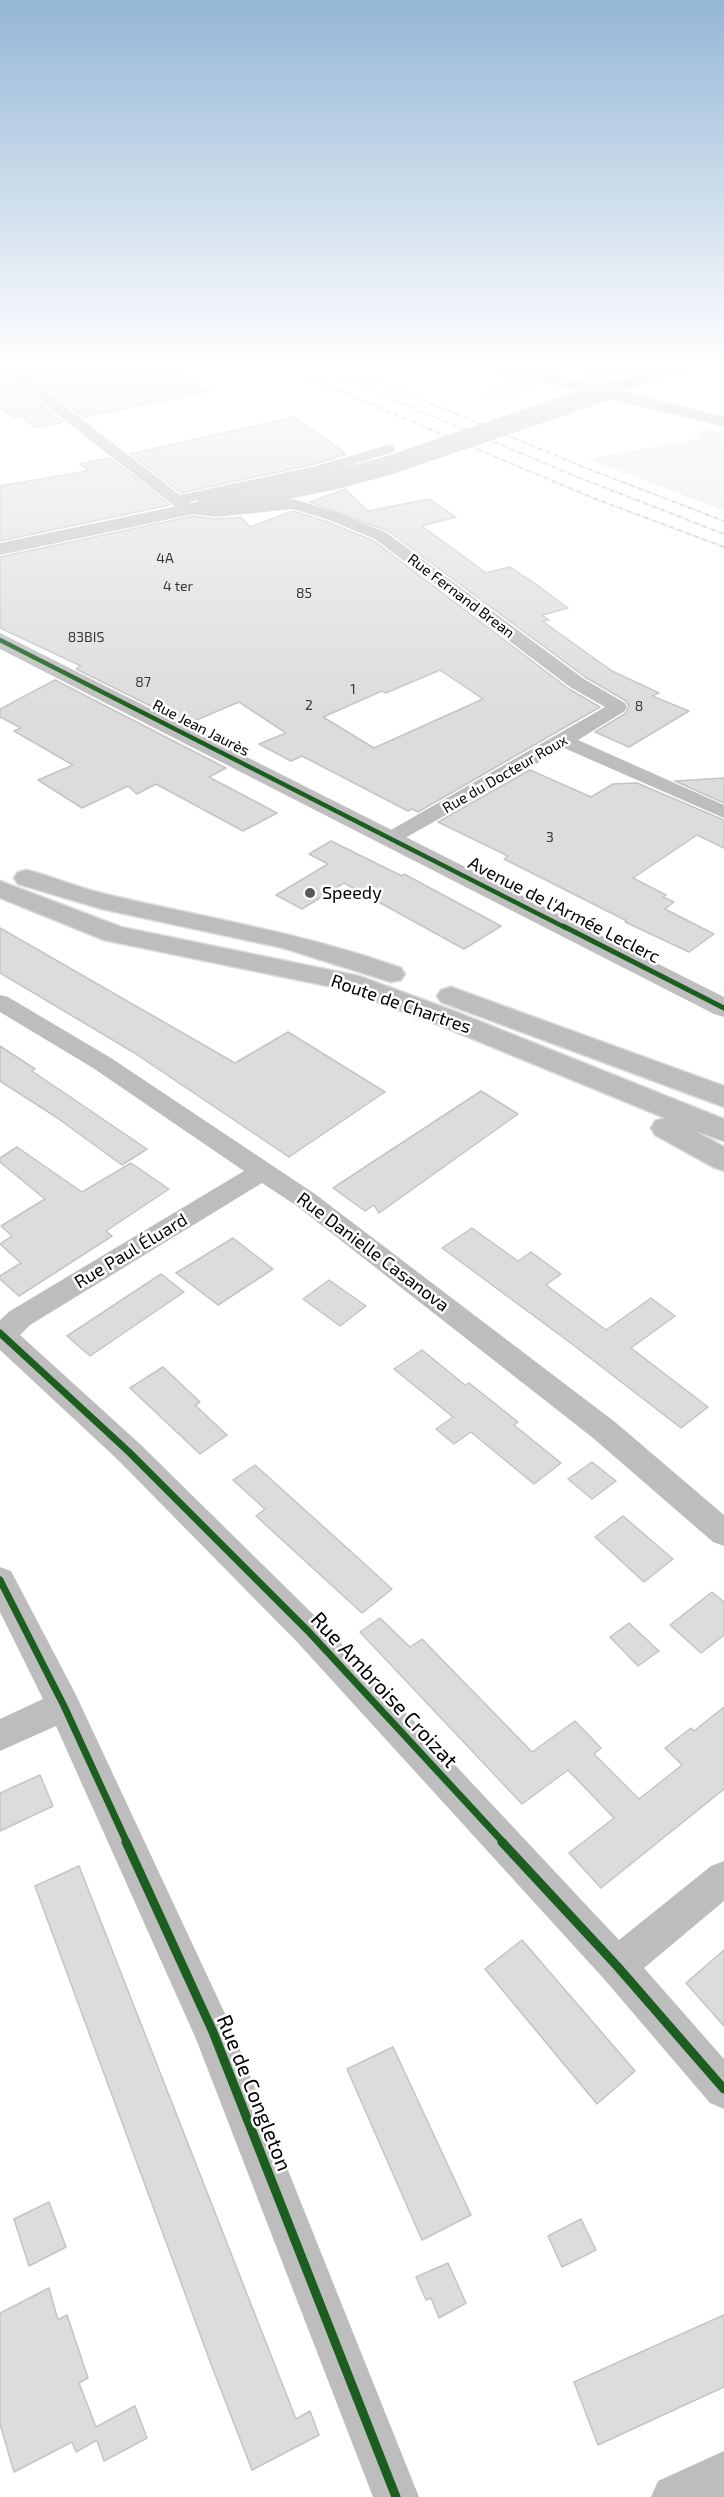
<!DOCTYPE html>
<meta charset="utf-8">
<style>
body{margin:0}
canvas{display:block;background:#fff}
</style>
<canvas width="724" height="2497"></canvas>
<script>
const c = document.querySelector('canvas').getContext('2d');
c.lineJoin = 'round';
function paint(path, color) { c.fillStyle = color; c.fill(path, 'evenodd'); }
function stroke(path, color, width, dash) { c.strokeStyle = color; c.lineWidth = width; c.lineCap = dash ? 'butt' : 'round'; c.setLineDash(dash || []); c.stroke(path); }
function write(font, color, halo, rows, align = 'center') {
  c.font = font + ' "Exo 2",sans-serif'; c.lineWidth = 5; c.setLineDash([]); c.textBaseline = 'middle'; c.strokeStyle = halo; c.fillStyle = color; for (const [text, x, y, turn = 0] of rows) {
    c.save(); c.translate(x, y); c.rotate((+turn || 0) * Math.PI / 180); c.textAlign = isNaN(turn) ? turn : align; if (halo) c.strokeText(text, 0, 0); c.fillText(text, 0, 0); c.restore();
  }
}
paint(new Path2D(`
 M612 365H667L609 383 582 375Z
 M512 378 536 385 507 400 483 393Z
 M701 428 724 433V511L589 459 700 438Z`), '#e8e8e8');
const building = new Path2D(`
 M15 365H171L209 391 83 417Z
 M0 372 63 422 35 428 21 416 13 418 0 407Z
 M294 417 344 452H341L345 455 315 464 181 493 130 454Z
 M110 458 170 505 0 541V486L88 471 80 464Z
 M345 489 368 511 429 499 456 517 422 526 486 573 510 567 537 585 568 608 542 615 549 620 542 621 612 671 659 693 652 696 689 711 629 747 595 732 626 713 629 706 626 701 585 677 388 531 310 502Z
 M293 511 328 522 374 541 569 689 600 707 418 812 412 809 408 811 302 756 291 761 259 744 286 733 239 702 187 724 76 669 81 666 0 628V557L193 516 216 519 241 517 250 527ZM440 670 483 699 374 748 323 717 382 691 386 693Z
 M55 680 226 768 209 777 277 813 243 831 156 784 137 794 128 786 82 808 38 780 73 765 14 731 21 728 0 717V709Z
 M530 770 591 797 613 784 637 783 724 820V848L697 835 633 878 666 895 663 897 674 902 665 909 714 934 689 952 625 922 627 921 504 859 508 856 438 822Z
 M724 778V803L675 781Z
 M331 841 402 876 404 874 501 926 464 949 344 883 302 909 276 895 328 864 309 854Z
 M0 928 235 1063 288 1032 385 1092 289 1157 133 1052 0 973Z
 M0 1046 35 1069 32 1071 147 1149 122 1165 56 1117 0 1081Z
 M481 1091 518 1114 379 1213 374 1205 365 1211 333 1188Z
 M17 1147 82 1192 131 1163 169 1189 106 1231 112 1236 19 1296 0 1279V1276L21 1263 0 1244 12 1236 1 1226 45 1199 0 1162V1158Z
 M472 1228 518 1261 531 1252 561 1274 546 1285 606 1330 651 1298 675 1316 631 1348 708 1407 681 1428 572 1344 442 1248Z
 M233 1238 273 1269 218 1305 176 1273Z
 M161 1274 184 1292 90 1356 67 1336Z
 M329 1280 366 1306 340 1326 303 1299Z
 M422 1350 465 1385 469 1383 518 1422 514 1425 561 1463 534 1484 471 1432 454 1444 436 1429 453 1417 394 1369Z
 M163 1367 200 1402 195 1405 227 1435 200 1454 130 1388Z
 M592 1462 616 1481 592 1499 568 1479Z
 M255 1465 346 1547 392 1589 362 1613 256 1516 265 1509 233 1480Z
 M623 1516 673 1559 644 1582 595 1537Z
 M712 1592 724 1602V1635L701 1653 670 1625Z
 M380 1618 410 1647 422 1639 532 1752 575 1721 601 1748 594 1754 639 1799 682 1765 665 1748 691 1728 694 1731 724 1707V1789L601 1888 569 1853 614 1818 568 1770 522 1804 360 1632Z
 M629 1623 659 1651 638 1666 610 1637Z
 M40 1775 53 1806 0 1831V1793Z
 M79 1866 296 2419 310 2411 319 2435 252 2470 211 2364 35 1886Z
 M522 1940 635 2071 597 2104 485 1969Z
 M724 1950V2026L686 1983Z
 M393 2047 471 2215 422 2240 347 2069Z
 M49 2202 66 2247 29 2266 14 2219Z
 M581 2219 596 2250 562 2267 548 2236Z
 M448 2263 466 2303 439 2318 431 2298 426 2300 416 2277Z
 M49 2288 58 2320 67 2315 88 2378 79 2383 96 2427 135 2406 147 2438 104 2461 97 2440 76 2452 72 2442 14 2472 0 2424V2313Z
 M724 2315V2387L598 2445 574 2382Z`);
paint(building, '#dcdcdc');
stroke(building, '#c4c4c4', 1.5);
const primary = new Path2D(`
 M27 870C53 877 79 888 105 894 205 918 304 933 401 968L405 974 401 980 391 982 283 948 102 909 18 884 14 878 18 872Z
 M0 881 121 927 359 976 454 1011 724 1119V1141L695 1131 724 1147V1171L713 1167 655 1135 651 1128 655 1121 665 1118 434 1023 342 989 104 940 0 898Z
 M451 987 724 1086V1107L441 1002 437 996 441 990Z`);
stroke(primary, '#dbdbdb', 3);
paint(new Path2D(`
 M0 365H12L180 495 316 466 388 445 393 446 395 449 393 452 319 475 189 502 193 506 216 507 294 499 341 514 387 533 584 679 625 703 627 707 625 711 578 740 724 805V818L564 748 398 842 391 844 384 842 381 838 384 834 605 707 570 687 375 539 329 520 293 509 216 517 183 513 0 369Z
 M0 995 8 997 111 1058 315 1194 615 1422 724 1515V1546L713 1542 593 1438 297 1206 262 1183 30 1325 20 1335 140 1444 322 1623 619 1940 711 1866 724 1861V1901L644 1968 724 2059V2109L710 2103 604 1979 298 1643 118 1460 0 1350V1320L10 1311 244 1171 93 1068 0 1012Z
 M0 1567 11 1571 76 1695 227 2018 419 2497H373L196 2039 56 1726 0 1751V1719L43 1699 0 1612Z
 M724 2451V2497H651L658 2481Z`), '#bdbdbd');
paint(new Path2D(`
 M489 365H515L603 386 669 365H692L690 369 622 391 724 417V427L491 369Z
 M206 500 213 502 216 506 213 510 0 555V543Z
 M0 633 724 997V1017L714 1014 0 649Z`), '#bfbfbf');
paint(primary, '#bdbdbd');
stroke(new Path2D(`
 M278 365 593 498 724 547
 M311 365 575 476 724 534
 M338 365 591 470 724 521`), '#bdbdbd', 2, [5, 1.5, 1, 1.5]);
stroke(new Path2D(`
 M206 506 330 481 387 466 609 390`), '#bfbfbf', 19);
stroke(new Path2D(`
 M0 640 566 928`), '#1b5e20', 4.5);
stroke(new Path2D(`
 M563 926 724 1008`), '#1b5e20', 5);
stroke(new Path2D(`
 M0 1333 129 1452 310 1633 504 1843
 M0 1580 64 1706 127 1843`), '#1b5e20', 7);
stroke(new Path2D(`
 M126 1842 213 2032 396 2497
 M502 1842 617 1966 724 2089`), '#1b5e20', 9);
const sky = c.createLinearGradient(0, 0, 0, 714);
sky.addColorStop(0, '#95b6d6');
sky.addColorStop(0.51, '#fff');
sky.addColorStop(1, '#ffffff00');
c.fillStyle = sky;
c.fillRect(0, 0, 724, 714);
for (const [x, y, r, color] of [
 [310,893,6,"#595959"]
]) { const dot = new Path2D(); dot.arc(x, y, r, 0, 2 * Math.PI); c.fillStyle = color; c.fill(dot); stroke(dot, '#fff', 2); }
write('14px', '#373737', null, [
 ["4A",165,558],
 ["4 ter",178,586],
 ["85",304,593],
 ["83BIS",86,637],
 ["87",143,682],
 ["1",353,689],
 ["2",309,705],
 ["8",639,706],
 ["3",550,837]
]);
write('15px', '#000', '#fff', [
 ["Rue Fernand Brean",461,596,37],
 ["Rue Jean Jaurès",201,728,27],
 ["Rue du Docteur Roux",505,774,-30]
]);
write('18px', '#000', '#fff', [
 ["Speedy",322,893]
], 'left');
write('18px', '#000', '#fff', [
 ["Avenue de l'Armée Leclerc",564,910,27],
 ["Route de Chartres",401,1004,19],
 ["Rue Paul Éluard",131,1251,-31],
 ["Rue Danielle Casanova",373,1252,37]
]);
write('21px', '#000', '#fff', [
 ["Rue Ambroise Croizat",384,1690,47],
 ["Rue de Congleton",254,2093,68]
]);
</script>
